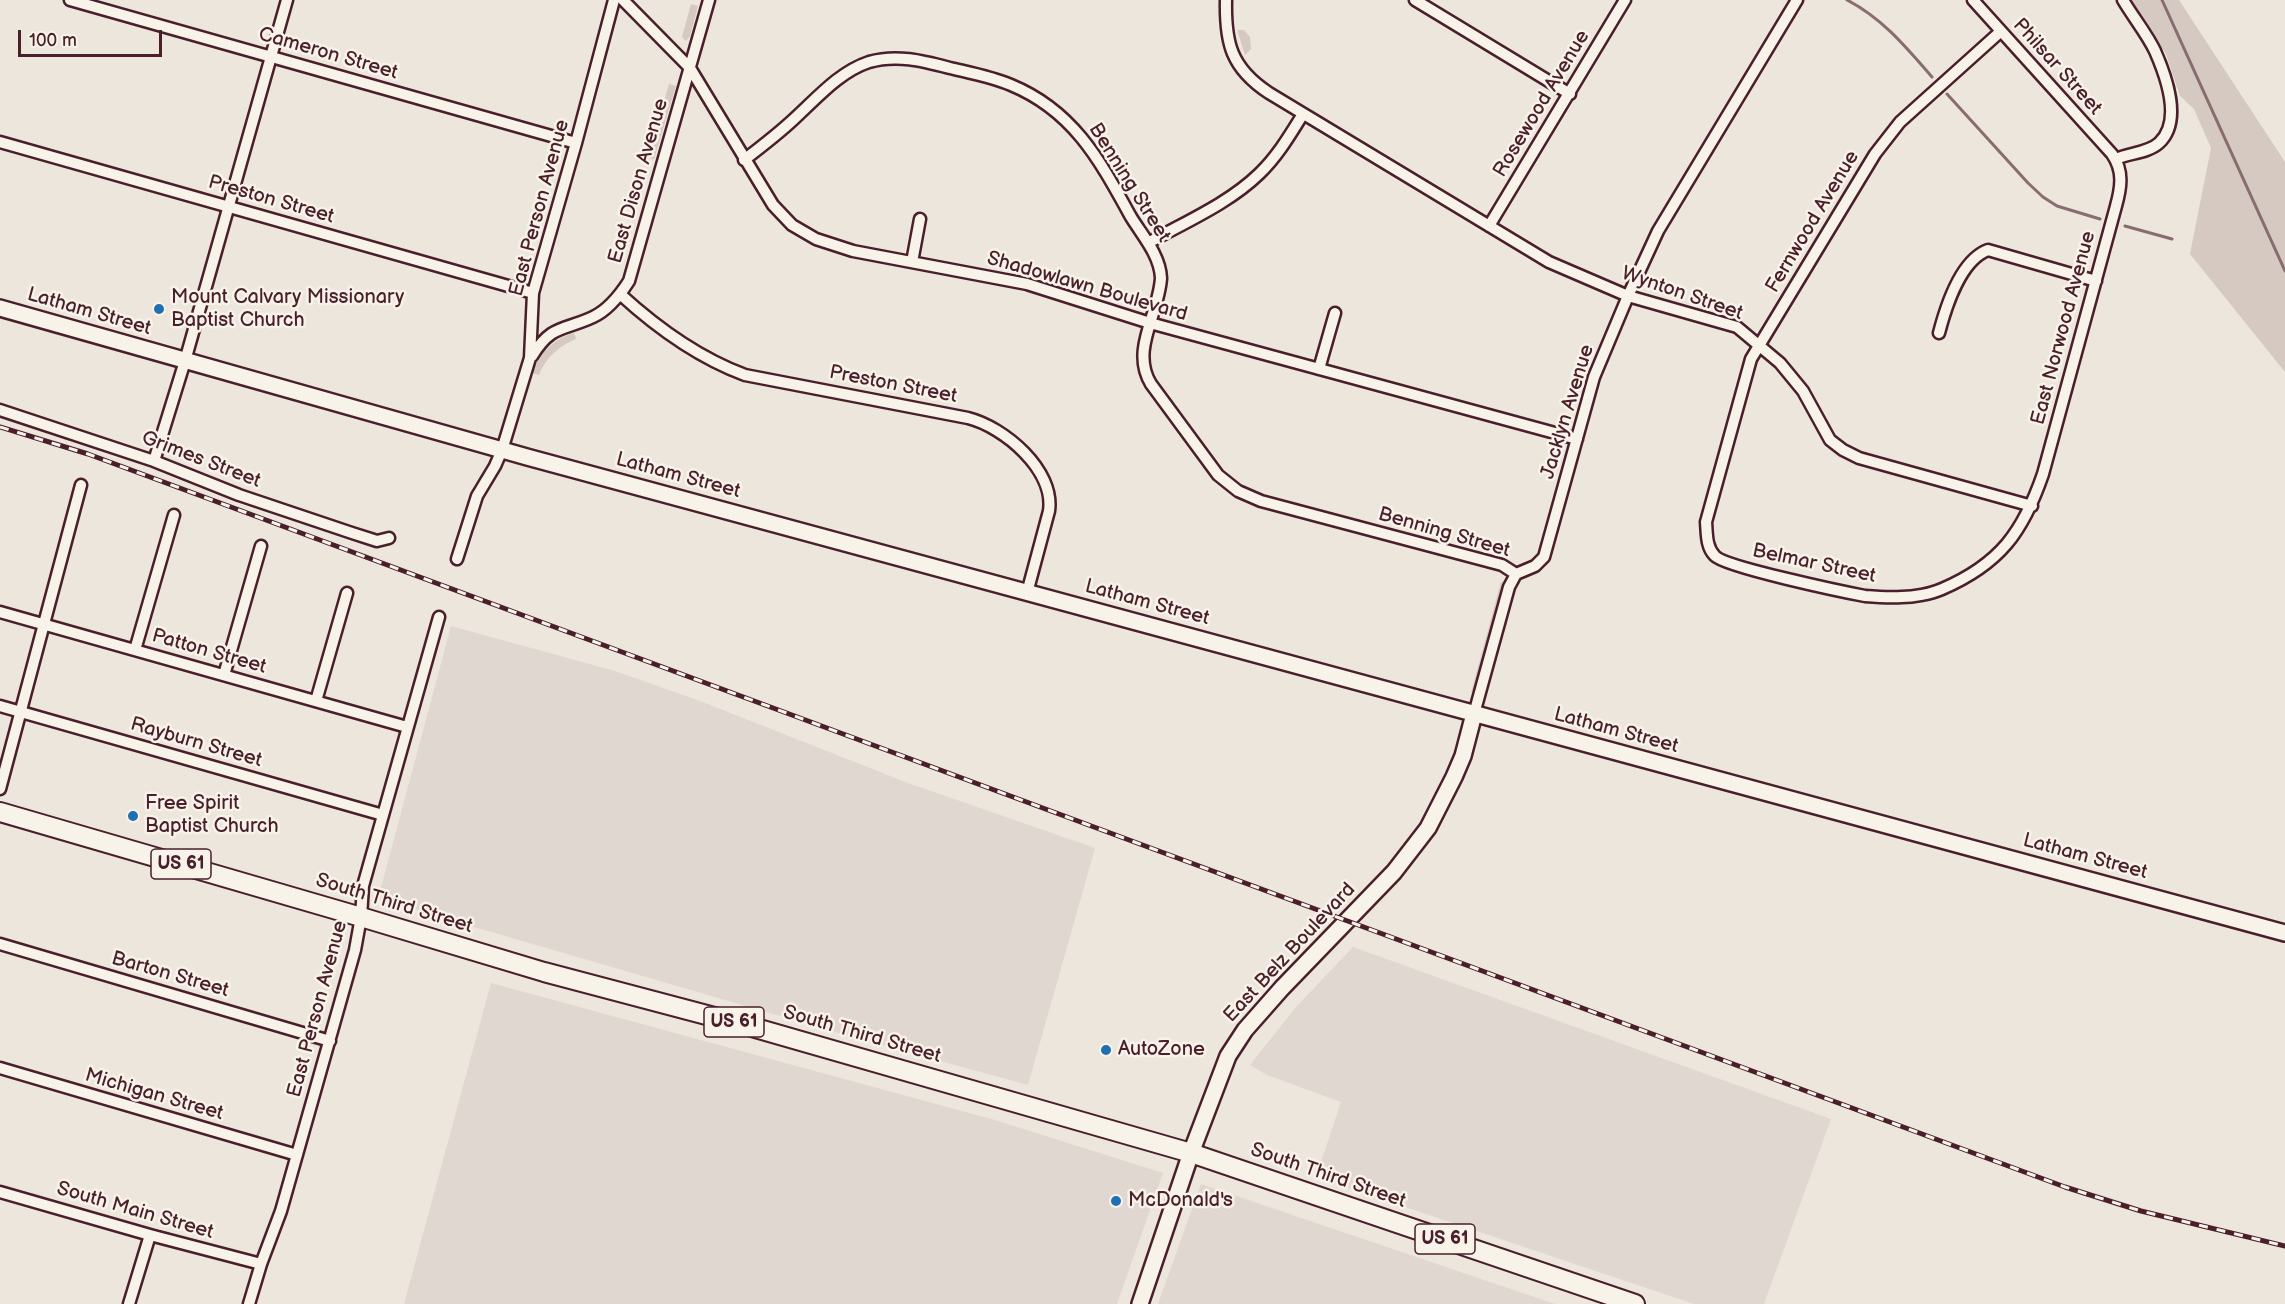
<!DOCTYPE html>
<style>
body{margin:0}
#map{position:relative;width:2285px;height:1304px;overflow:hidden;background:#ece6dd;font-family:"Balsamiq Sans",sans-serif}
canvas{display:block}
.scale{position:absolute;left:18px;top:30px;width:144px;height:27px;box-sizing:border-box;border:3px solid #4a1f2b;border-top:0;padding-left:8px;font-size:18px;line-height:21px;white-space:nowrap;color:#4a1f2b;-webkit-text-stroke:4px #f7f3e8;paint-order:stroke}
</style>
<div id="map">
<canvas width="2285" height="1304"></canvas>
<div class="scale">100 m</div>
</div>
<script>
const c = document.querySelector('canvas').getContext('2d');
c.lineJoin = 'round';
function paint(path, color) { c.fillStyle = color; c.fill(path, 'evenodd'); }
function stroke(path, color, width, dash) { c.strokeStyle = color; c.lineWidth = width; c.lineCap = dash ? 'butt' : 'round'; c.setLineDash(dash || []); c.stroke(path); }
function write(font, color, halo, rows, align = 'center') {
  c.font = font + ' "Balsamiq Sans",sans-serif'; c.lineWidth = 5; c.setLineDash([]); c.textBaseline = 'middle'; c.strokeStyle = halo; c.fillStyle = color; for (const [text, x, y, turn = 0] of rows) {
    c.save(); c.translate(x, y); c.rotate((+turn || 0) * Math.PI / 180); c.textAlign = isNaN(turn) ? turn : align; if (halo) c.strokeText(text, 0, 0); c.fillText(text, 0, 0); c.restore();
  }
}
paint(new Path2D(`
 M451 626 615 671 700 701 908 783 1095 848 1028 1085 842 1034 378 899Z
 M1353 947 1831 1119 1764 1304H1694L1316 1177 1341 1102 1267 1075 1250 1065 1296 1007Z
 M491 983 995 1120 1163 1173 1117 1304H404Z
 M1201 1184 1555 1304H1158Z`), '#e0d7d0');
paint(new Path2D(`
 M2131 0H2179L2285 162V372L2190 254 2211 148 2194 109 2180 96 2166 54Z
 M691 4 698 6 690 36 686 41 682 37Z
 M1237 30H1244L1250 37 1251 49 1245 55Z
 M669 84 676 86 654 159 648 158Z
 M574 333 576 339C559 346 546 357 539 375L532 373C539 355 554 338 574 333Z
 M1503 581 1475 687 1471 693 1501 582Z`), '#d5c9c2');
stroke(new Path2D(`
 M1847 0C1882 18 1906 47 1932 77
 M2162 0 2285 271
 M1947 94 2028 183 2043 197 2057 206 2100 219
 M2125 226 2172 239`), '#896c6f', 3);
const street = new Path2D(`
 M70 0 576 143
 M623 0 690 68 773 205 792 225 816 239 853 251 1027 284 1150 323 1577 439
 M1226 0C1225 43 1231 68 1269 93L1549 262 1628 296 1737 327 1780 363 1803 391 1830 440 1843 450 1859 458 2032 506
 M1415 0 1570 94
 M1973 0 2112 154C2124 171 2121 188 2116 206L2043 474C2023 532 2000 564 1942 589 1931 594 1913 597 1902 597 1890 598 1877 597 1865 596 1844 592 1725 567 1715 556 1706 547 1707 534 1706 522L1751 359 1875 154 1900 122 2000 32
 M0 142 533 293
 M2116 159C2129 153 2148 153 2159 143 2183 121 2166 76 2155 51 2147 34 2133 17 2123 0
 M744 160C761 147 778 134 794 119 817 98 839 72 869 62 897 54 923 61 950 68 971 73 992 77 1011 85 1074 111 1100 161 1131 217 1142 235 1160 255 1161 278 1159 314 1130 350 1151 384L1218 475 1238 491 1261 501 1502 565 1516 574
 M1489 226 1625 0
 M1148 243C1185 222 1228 204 1259 174 1277 157 1290 135 1303 114
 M912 262 920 219
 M620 294C656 327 699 358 745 375L968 418C1004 427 1055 470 1049 511L1027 593
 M1939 333C1946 306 1961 260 1988 250L2096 281
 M532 356C552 324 563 331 593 317 608 310 620 295 629 281L709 0
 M1319 369 1335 313
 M0 410 154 461 239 495 352 533 377 541 389 538
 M154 461 185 361 287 0
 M457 559 477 496 495 466 502 450 530 358 533 293 576 143 614 0
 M0 612 407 727
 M135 650 174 515
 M224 675 261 546
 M316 701 347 593
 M0 706 383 815
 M1474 714 1509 587 1516 574 1535 566 1544 557 1594 377 1628 296 1658 231 1797 0
 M0 789 81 485
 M0 944 330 1041
 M0 1068 297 1155
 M0 1192 150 1235 261 1264
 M129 1304 150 1235
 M249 1304 261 1264 281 1211 355 950 361 917 363 886 439 617`);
const secondary = new Path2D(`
 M0 308 527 457 2285 933
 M1140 1304 1191 1153 1228 1056 1245 1030 1282 988 1394 872 1428 828 1454 777 1463 756 1474 714`);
const primary = new Path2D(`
 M0 812 361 917 544 972 752 1027 1191 1153 1635 1304`);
stroke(street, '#4a1f2b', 15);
stroke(secondary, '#4a1f2b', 20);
stroke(primary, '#4a1f2b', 22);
stroke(street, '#f7f3e8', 10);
stroke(secondary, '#f7f3e8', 15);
stroke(primary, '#f7f3e8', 18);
const rail = new Path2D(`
 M0 427 88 454 2065 1187 2141 1211 2285 1246`);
stroke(rail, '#4a1f2b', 5);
stroke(rail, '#f7f3e8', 3, [9]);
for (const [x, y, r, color] of [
 [159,309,6,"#1f6fb2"],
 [133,816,6,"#1f6fb2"],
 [1106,1050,6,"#1f6fb2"],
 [1116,1201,6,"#1f6fb2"]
]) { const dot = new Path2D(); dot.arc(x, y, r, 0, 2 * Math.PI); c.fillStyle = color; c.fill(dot); stroke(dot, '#f7f3e8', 2); }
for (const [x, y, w] of [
 [181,864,60],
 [734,1022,60],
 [1445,1239,60]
]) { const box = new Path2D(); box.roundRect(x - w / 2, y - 15, w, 30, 4.5); c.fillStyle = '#f7f3e8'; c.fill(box); stroke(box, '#4a1f2b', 1.5); }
write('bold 18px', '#4a1f2b', null, [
 ["US 61",181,864],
 ["US 61",734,1022],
 ["US 61",1445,1239]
]);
write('20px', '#4a1f2b', '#f7f3e8', [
 ["Cameron Street",328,54,16],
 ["Philsar Street",2057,67,48],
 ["Rosewood Avenue",1542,104,-59],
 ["East Dison Avenue",639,181,-74],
 ["Benning Street",1129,183,58],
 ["Preston Street",271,200,16],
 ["East Person Avenue",540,208,-75],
 ["Fernwood Avenue",1813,222,-59],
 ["Shadowlawn Boulevard",1087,287,16],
 ["Wynton Street",1682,294,19],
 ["Latham Street",89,312,16],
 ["East Norwood Avenue",2064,328,-75],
 ["Preston Street",893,385,11],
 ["Jacklyn Avenue",1568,412,-73],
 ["Grimes Street",201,460,21],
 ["Latham Street",678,476,15],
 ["Benning Street",1444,533,16],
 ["Belmar Street",1814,564,12],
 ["Latham Street",1147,603,15],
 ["Patton Street",209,652,16],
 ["Latham Street",1616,731,15],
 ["Rayburn Street",196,743,16],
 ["Latham Street",2085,857,15],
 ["South Third Street",394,904,17],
 ["East Belz Boulevard",1290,953,-47],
 ["Barton Street",170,975,16],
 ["East Person Avenue",318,1009,-75],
 ["South Third Street",862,1035,16],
 ["Michigan Street",154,1095,16],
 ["South Third Street",1328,1176,19],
 ["South Main Street",135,1211,16]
]);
write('20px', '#4a1f2b', '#f7f3e8', [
 ["Mount Calvary Missionary",171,298],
 ["Baptist Church",171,321],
 ["Free Spirit",145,804],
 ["Baptist Church",145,827],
 ["AutoZone",1118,1050],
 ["McDonald's",1128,1201]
], 'left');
</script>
